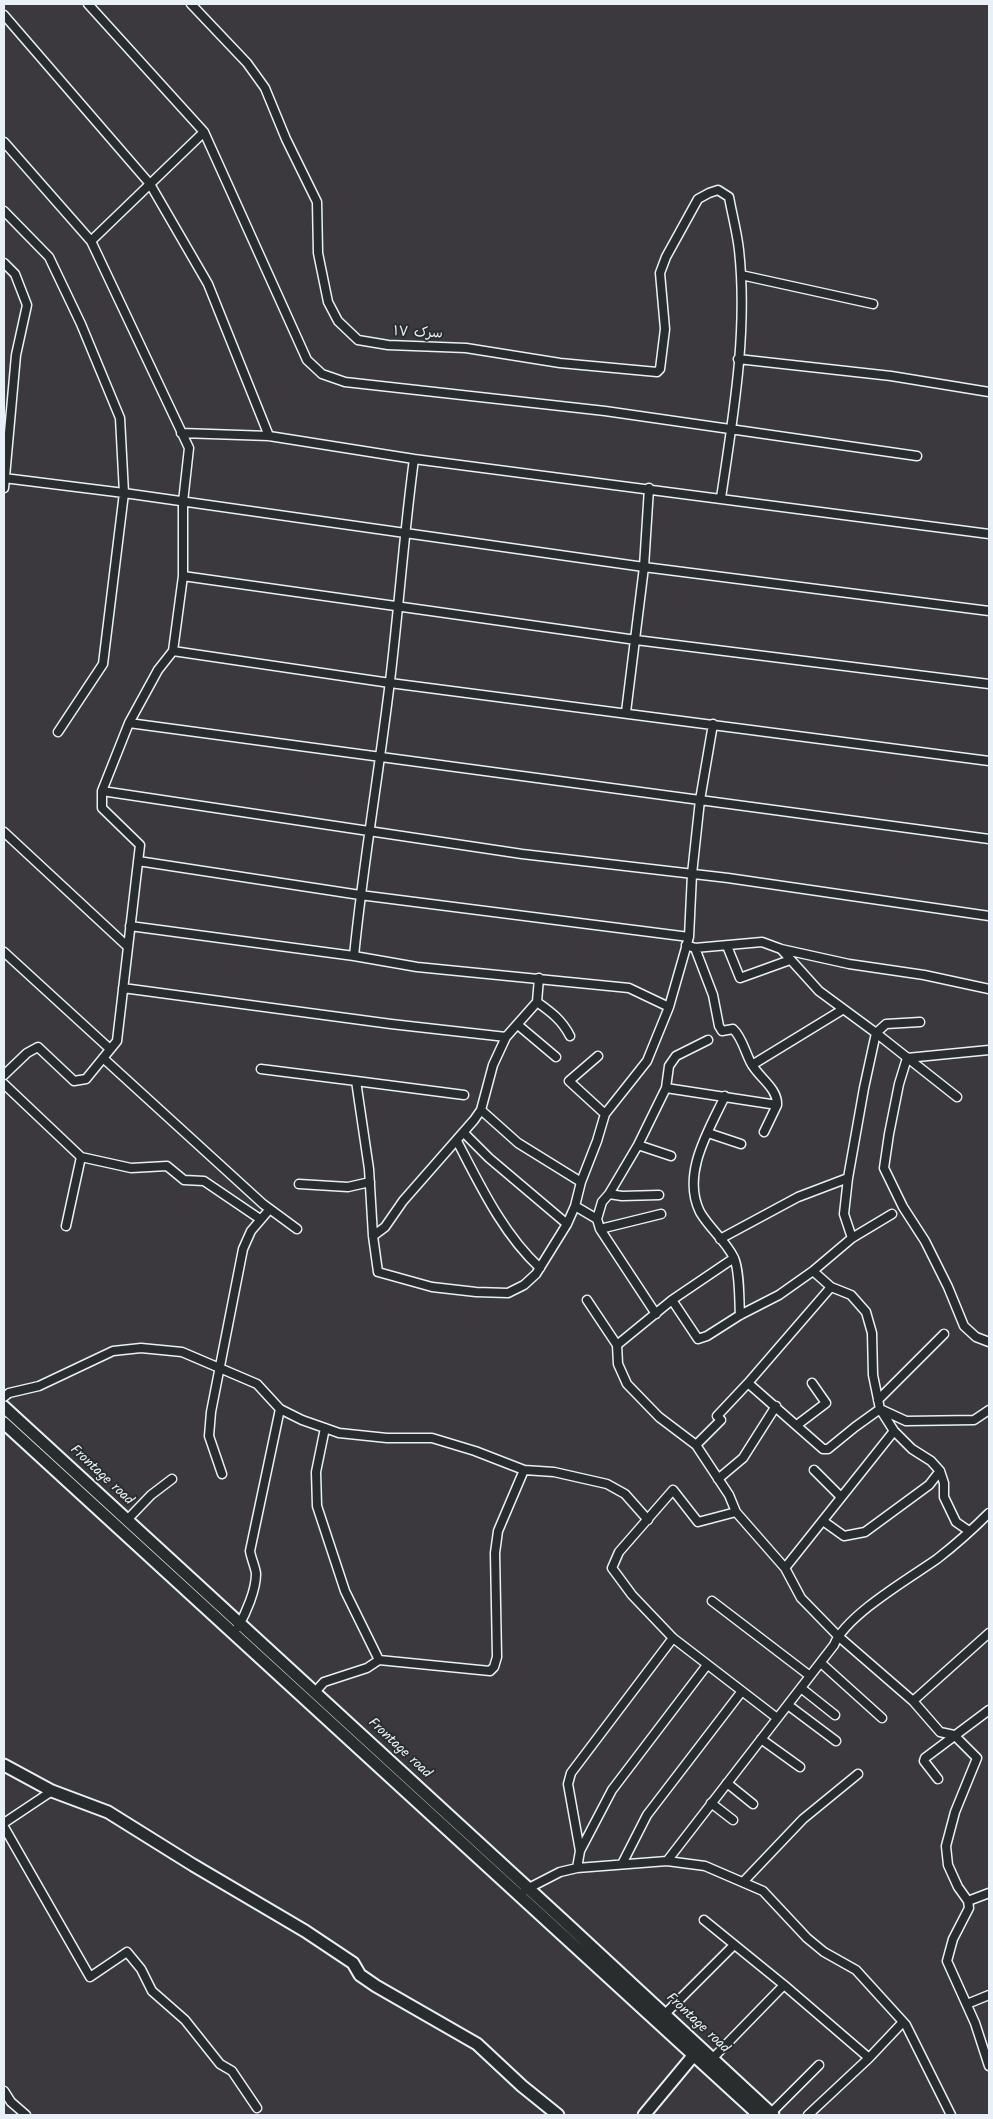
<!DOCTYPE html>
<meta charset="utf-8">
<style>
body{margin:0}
#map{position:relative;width:993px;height:2119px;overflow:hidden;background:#3b393e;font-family:Kalam,sans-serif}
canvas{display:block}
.frame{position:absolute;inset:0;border:5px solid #e8f1f8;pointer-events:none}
</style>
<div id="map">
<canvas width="993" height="2119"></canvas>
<div class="frame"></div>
</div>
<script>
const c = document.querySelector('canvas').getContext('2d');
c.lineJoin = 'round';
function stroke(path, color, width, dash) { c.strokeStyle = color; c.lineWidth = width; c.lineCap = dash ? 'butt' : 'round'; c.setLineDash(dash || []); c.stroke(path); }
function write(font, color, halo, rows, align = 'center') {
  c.font = font + ' Kalam,"Playpen Sans Arabic",sans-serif'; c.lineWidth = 4; c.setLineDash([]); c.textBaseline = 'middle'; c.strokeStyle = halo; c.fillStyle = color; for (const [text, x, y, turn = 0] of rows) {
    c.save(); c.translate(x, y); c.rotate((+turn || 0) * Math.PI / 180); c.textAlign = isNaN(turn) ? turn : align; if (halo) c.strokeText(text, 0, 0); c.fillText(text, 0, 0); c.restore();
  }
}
const street = new Path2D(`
 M88 4 204 132 307 360 322 374 345 382 605 411 917 456
 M191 4 247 63 265 88 286 139 317 202 318 253 328 302 338 321 358 340 388 345 466 348 560 363 657 372 660 369 665 329 660 273 666 257 698 199 709 193 718 190 729 197C732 214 737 232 739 250 748 332 733 417 721 498
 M4 15 150 184 208 284 269 436
 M4 142 91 241 189 448 183 502V576L173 651 158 670 129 723 102 791V808L140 845 117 1041 86 1079 74 1081 38 1047 27 1053 4 1075
 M4 211 49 257 81 324 120 418 124 493 103 664 58 732
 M91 241 204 132
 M4 263 15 274 27 305 16 355 4 488
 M741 275 873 304
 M738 359 891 376 989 392
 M181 433 269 436 414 459C404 533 399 607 390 681 379 773 363 864 354 956
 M414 459 989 534
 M4 478 124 493 644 567 989 611
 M183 576 636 640 989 684
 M173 651 390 683 989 761
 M626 712 644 567 649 488
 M129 723 989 839
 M102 791 522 854 728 878 989 916
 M4 832 128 947
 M138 861 360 895 689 937
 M130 926 354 956 417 967 629 988 669 1007
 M686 945 695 948 762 942 781 949 849 964 924 975 989 989
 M727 946 740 978 790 960
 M781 949 819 991 876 1033 957 1097
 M4 952 110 1049
 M123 988 391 1024 506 1037
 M537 1002C551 1012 562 1020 570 1036
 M518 1025 556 1057
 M989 1050 907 1058 899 1084 889 1134 884 1168 903 1207 925 1241 948 1287 964 1326 976 1337 989 1342
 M598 1056 569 1081 605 1114
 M103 1058 263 1204 297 1229
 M752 1065 842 1010
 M261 1069 356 1081 369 1169 373 1236 378 1272 432 1287 476 1292 508 1293 524 1285 536 1274 567 1224 575 1206 581 1182 597 1141 605 1114 647 1061 669 1007 689 937 692 874 700 800 713 724
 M356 1081 464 1095
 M4 1084 81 1157 131 1168 167 1166 184 1180 204 1181 260 1219
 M666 1088 777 1105C778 1088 758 1077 751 1063 745 1052 742 1037 733 1029L722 1031 719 1026 713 995 695 948
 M725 1096C709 1130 681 1174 700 1212 709 1228 726 1241 734 1258 740 1272 739 1300 740 1315
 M481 1110 518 1143 581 1182
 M764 1132 777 1105
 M464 1133 489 1158 567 1224
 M708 1133 741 1144
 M457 1141C480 1185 503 1234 540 1268
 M638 1145 671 1156
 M299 1184 348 1187 370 1182
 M609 1194 622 1196 659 1195
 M575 1206 597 1219 600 1229 656 1314
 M597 1219 602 1202 609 1194 638 1145 666 1088 669 1066 676 1056 708 1040
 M66 1226 81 1157
 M600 1229 661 1214
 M373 1236 385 1227 403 1201 474 1120 481 1110 493 1065 506 1037 537 1002 539 978
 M852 1238 844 1214 848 1178 864 1088 876 1033 886 1024 920 1022
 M720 1239 798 1197 848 1178
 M813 1271 831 1287 851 1295 866 1312 872 1333 873 1375 880 1409 894 1431 912 1449 931 1461 940 1471 944 1483V1497L956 1522 969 1531
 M831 1287 748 1383 823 1449H828L855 1427 880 1409 906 1421 974 1420 989 1410
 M587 1300 617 1345 618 1364 627 1384 659 1417 696 1445 729 1495 736 1512 785 1568 801 1598 838 1636 913 1701 940 1732 954 1735 977 1758 955 1812 946 1846 948 1865 958 1887 968 1901 969 1908 953 1939 947 1961 975 2023 989 2066
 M672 1300 698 1339 707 1336 740 1315 779 1295 813 1271 852 1238 892 1214
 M617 1345 672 1300 734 1258
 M4 1397 9 1393 39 1386 113 1351 141 1348 182 1352 257 1384 280 1409 302 1420 339 1433 387 1438H432L475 1451 524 1470 554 1472 607 1484 625 1494 648 1520
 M878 1400 944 1334
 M797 1425 826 1403 812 1383
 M325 1428 316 1472 317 1506 345 1591 379 1660
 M696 1445 721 1420 717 1416 748 1383
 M814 1470 841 1497
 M222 1474 209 1436 211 1412 243 1249 251 1231 269 1210
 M718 1479 743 1458 776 1406
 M736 1512 698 1522 673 1490 619 1552 612 1568 632 1595 673 1638 777 1718
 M127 1520 151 1495 172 1479
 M823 1521 844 1536 865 1532 929 1485 940 1471
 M785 1568 894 1431
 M712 1601 810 1676
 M238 1627C246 1613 256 1590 256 1574 256 1569 251 1558 250 1551L280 1409
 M821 1663 882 1718
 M801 1688 835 1715
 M315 1692 324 1682 367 1668 379 1660 490 1671 494 1667 497 1657 495 1553 498 1531 524 1470
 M913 1701 989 1633
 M788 1705 836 1741
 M761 1739 800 1767
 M938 1779 924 1761 925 1758 989 1710
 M727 1783 753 1804
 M711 1803 733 1820
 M4 1823 52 1791
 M4 1827 90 1977 127 1952 141 1969 152 1991 185 2020 220 2064 232 2071 257 2108
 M580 1851 612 1790 707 1665
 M667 1861 834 1645C846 1615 910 1578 937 1559 955 1545 973 1529 989 1513
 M622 1864 647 1815 742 1691
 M577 1868 580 1851 568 1784 571 1773 673 1638
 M744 1881 803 1819 858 1774
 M525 1890 560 1872 577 1868 667 1861 705 1866 763 1891 807 1938 824 1952 856 1970 906 2025 951 2115
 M968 1901 989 1893
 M704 1920 784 1985 869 2058
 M967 2004 989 1995
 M664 2015 734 1945
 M712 2059 784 1985
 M4 2091 11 2102 26 2115
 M771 2113 819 2065
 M808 2115 869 2058 903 2022`);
const secondary = new Path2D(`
 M4 1407 566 1923 773 2115
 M4 1423 759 2115
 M4 1765 52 1791 108 1812 193 1865 305 1931 353 1963 360 1975 376 1986 477 2044 522 2086 558 2115
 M644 2115 693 2056`);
stroke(street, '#e8f1f8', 11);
stroke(secondary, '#e8f1f8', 15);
stroke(street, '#2a2d2e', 8);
stroke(secondary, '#2a2d2e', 11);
write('14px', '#e8f1f8', '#2a2d2e', [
 ["سرک ۱۷",418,334,3],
 ["Frontage road",101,1476,43],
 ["Frontage road",399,1749,43],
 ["Frontage road",697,2024,43]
]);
</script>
